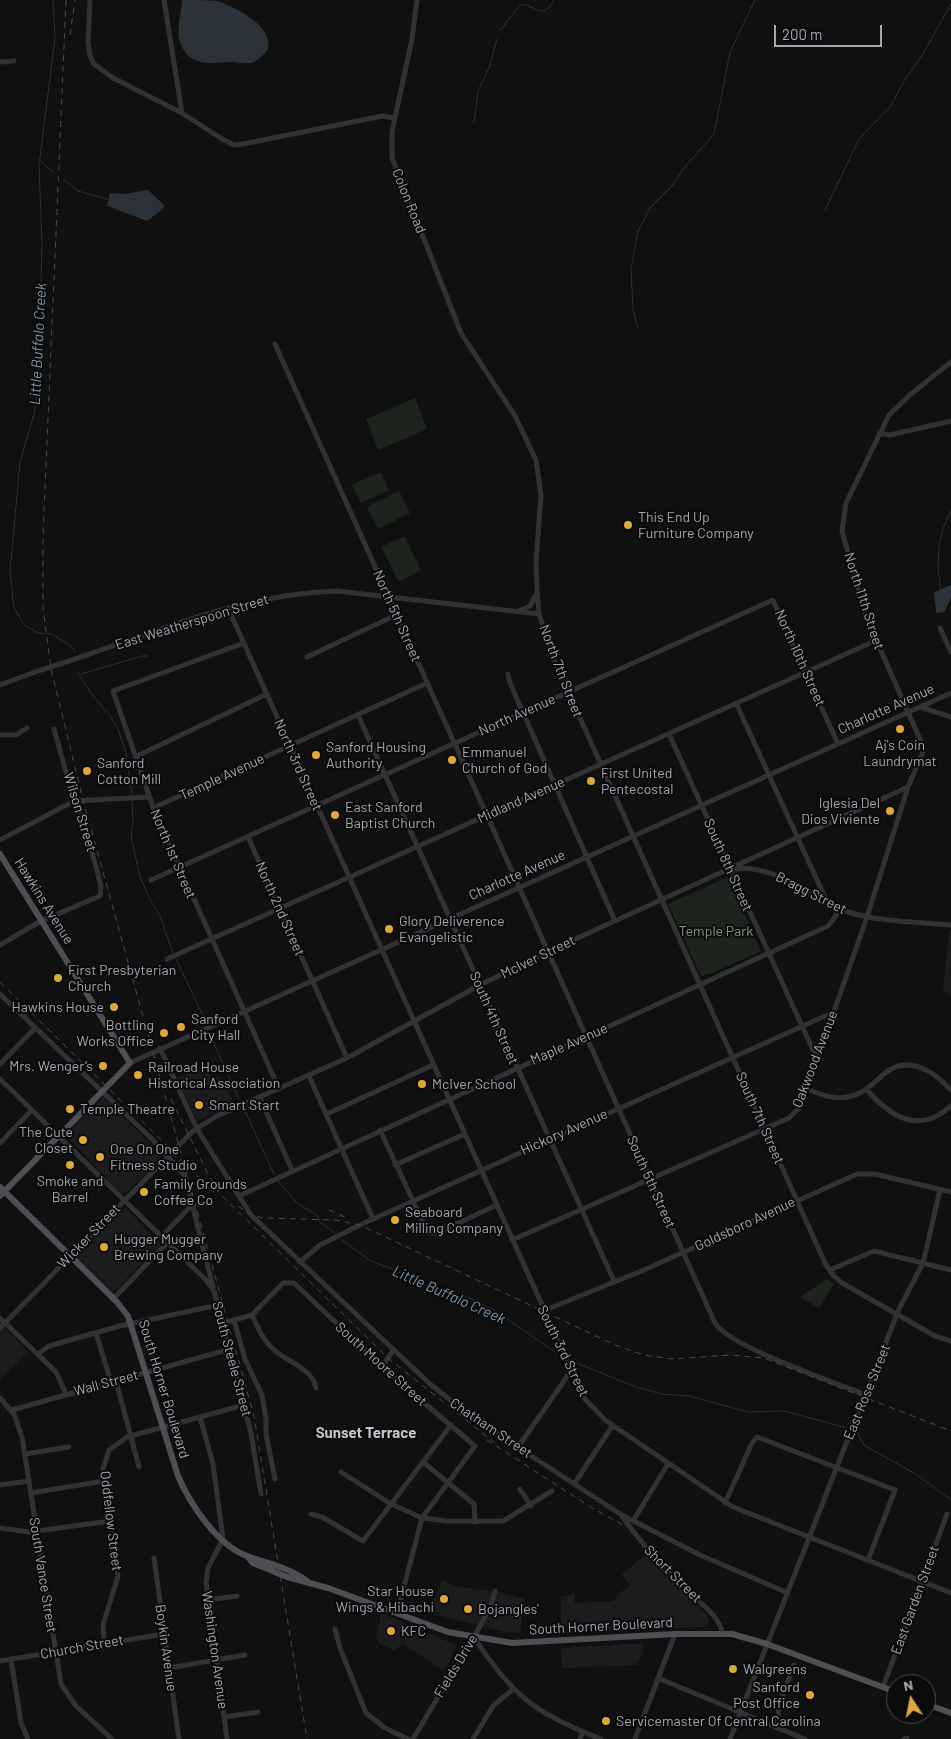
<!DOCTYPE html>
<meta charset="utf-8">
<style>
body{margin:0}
#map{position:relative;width:951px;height:1739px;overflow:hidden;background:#101011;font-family:Barlow,sans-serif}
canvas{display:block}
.north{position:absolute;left:886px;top:1674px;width:50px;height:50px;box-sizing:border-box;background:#0b0b0c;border:1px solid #48494e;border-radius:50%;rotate:349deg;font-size:14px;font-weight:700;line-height:20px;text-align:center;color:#a3a7b1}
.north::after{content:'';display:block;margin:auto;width:18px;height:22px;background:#dea93b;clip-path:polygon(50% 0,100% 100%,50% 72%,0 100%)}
.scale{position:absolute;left:774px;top:25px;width:108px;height:22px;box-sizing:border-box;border:2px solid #a3a7b1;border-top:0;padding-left:6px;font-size:15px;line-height:18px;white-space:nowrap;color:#a3a7b1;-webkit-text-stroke:4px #0b0b0c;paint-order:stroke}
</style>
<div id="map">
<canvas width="951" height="1739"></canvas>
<div class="north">N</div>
<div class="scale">200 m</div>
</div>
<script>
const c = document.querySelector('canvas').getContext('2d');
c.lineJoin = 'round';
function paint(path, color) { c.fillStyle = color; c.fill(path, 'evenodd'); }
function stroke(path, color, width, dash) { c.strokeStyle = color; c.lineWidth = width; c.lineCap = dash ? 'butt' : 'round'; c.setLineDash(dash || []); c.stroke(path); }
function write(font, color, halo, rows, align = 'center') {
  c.font = font + ' Barlow,sans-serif'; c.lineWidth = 4; c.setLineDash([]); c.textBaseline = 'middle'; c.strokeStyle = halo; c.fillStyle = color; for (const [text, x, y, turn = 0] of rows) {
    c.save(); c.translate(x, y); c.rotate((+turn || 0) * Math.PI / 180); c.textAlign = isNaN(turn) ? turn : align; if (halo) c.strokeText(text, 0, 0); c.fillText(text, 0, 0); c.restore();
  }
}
paint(new Path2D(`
 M949 930H951V997L943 991Z
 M205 1065 211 1079 220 1076 234 1104 197 1121 177 1078Z
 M103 1097 162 1155 161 1159 127 1193H120L65 1134Z
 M125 1207 161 1244 113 1293 75 1257Z
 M0 1323 29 1352 0 1380Z
 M648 1553 706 1614 710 1621 706 1627 561 1633V1597L574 1593 575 1603 613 1601 622 1591 631 1586 622 1574Z
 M442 1581 459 1587 503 1593 525 1599 520 1633 504 1632 429 1613Z
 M381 1613 456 1645 448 1665 442 1670 403 1644 394 1650 378 1643 376 1637Z
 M643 1643V1652L637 1665 562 1668 561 1648Z`), '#1c1c1e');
paint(new Path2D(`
 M415 398 427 429 378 450 366 419Z
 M380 472 389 490 361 503 352 485Z
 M399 491 410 513 378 529 367 507Z
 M404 536 421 570 399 582 381 547Z
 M728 877 761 951 713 973 701 976 668 904Z
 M827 1279 834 1284 819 1308 800 1297Z`), '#1d241e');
paint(new Path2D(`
 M182 0C192 0 209 0 218 1 236 8 273 25 268 49 264 54 260 59 254 62 247 65 239 62 232 62 214 62 194 68 183 49 174 33 181 17 182 0Z
 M148 190 164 205 163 209 147 221 107 206 110 193 124 194Z
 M951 585V598L944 612 936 613 934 592Z`), '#2b3239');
stroke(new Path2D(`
 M53 0 55 38 39 165 42 244 38 387 34 414 20 462 10 572 14 607 24 625 38 633 52 634 72 647 75 652
 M500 31 519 6 524 4C539 9 543 19 554 0
 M474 122 478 91 489 68 497 39
 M40 161 53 172
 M63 179 78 191 110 200
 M825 210 859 139 891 106 904 81 924 52 951 4
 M638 328 633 310 631 269 638 231 650 208 673 185 685 167 714 134 730 52 755 0
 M941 590C936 562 937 536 951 511
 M77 671 92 695 109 714 118 729 126 753 132 795
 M81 674 142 656H148
 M132 799 133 820 131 837 140 876 149 898 160 916 173 953
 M176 959 205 1020
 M210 1035 239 1099
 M245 1111 274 1174
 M278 1181 297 1203 318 1216 319 1221 335 1233
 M342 1240 371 1261 397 1271 418 1283 472 1299 497 1312 555 1352
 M574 1362 636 1387 662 1394 689 1396 748 1412 785 1411 847 1428
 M857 1432 864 1445 917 1475 951 1500`), '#2b3239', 1);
stroke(new Path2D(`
 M90 0 88 41 90 56 94 64 113 78 182 113 222 139 234 145 243 144 382 116 394 118
 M164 0 182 113
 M417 0 412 39 392 132V158L461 333 515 416 536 460 541 495 536 561 537 590 539 614 554 660 825 1263 833 1275 842 1283 935 1336 951 1341
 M0 62 14 61
 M275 344 715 1323C730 1347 834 1382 866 1395
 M879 433 890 435 951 421
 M228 608 584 1398 605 1420 733 1507 951 1593
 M519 611 530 606 537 593
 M940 628 951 652
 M244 643 113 691 153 807 279 1089
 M307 657 396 615
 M63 663C153 633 241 594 337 591L539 614
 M508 674 510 683 615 921
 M0 685 41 670
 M736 703 828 904
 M923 708 951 717
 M358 715 614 1281
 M669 734 817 1059
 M0 735H16L27 728
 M137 756 267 694
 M153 808 427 683
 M248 837 347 1058
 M0 840 74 801 149 797
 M736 869C779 864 809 900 848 912 880 922 917 922 951 925
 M151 880 773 600 838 744
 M0 945 41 921 100 896 101 886 84 822 74 801 54 729
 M167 959 875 641
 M0 994 153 1140 185 1176 213 1287
 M160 1048 197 1129 251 1215 430 1384 469 1415 620 1514 700 1555 788 1593
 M130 1063 951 693
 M0 1064 34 1029
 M309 1076 373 1219
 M0 1079 206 1280 214 1291 251 1433 261 1494
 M807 1089C820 1094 834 1100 848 1097 864 1094 872 1084 884 1074 908 1054 933 1071 951 1090
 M867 1090C891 1117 919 1135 951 1106
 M260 1098 292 1170
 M327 1114 433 1065
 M380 1130 428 1233H437L497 1205
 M0 1143 32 1110
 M395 1165 465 1134
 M239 1196 828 926 836 916 837 908
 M161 1237 192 1205
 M512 1240 789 1118 801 1106 867 917 908 787 923 752V746L866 617 842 531 846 503 889 415 911 394 951 362
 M300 1262 320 1245 362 1224 834 1012
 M830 1270 874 1251 951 1270
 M113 1299 167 1243
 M543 1311 644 1270 857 1174H875L951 1192
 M252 1315C258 1328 263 1340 273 1349 286 1362 313 1368 316 1388
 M0 1318 56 1372 66 1394
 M234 1320 245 1359 262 1395 266 1419V1434L275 1479
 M223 1323 252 1315 283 1283H294L390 1374 475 1446 422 1518 397 1613
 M0 1328 176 1148 193 1131 217 1116 347 1058 480 985 547 952 908 787
 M96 1333 111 1382
 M38 1354 49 1346 120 1326 218 1305
 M382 1366 393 1351
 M116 1381 139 1467
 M0 1398 14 1414 22 1437 61 1684 76 1706 112 1739
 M12 1410 230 1349
 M200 1417 213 1464 223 1539 208 1568 206 1582 227 1739
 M518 1447 571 1371
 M25 1454 69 1447
 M423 1462 474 1504 475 1522
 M341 1472 391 1504 422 1518 448 1521H503L552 1491
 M574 1484 613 1425
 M0 1485 29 1481
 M520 1489 531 1506
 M31 1493 104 1481
 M725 1503 752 1443 757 1437 895 1490 868 1560
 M311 1514 322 1517 363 1541 451 1425
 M622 1516C640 1542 661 1565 683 1587 699 1604 717 1611 723 1634
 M633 1521 668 1464
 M0 1528 29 1532 111 1521
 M154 1558 179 1739
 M207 1600 237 1596
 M335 1629 340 1648 366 1713 385 1728 408 1739
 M474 1637C512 1696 536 1714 601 1739
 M104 1643 103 1625 118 1576 103 1469 109 1450 127 1437 244 1405
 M11 1659 21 1723 28 1739
 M0 1661 164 1634
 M169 1668 245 1655
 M660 1679 805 1739
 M883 1687 947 1514
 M224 1717 258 1712
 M777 1728 779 1705 794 1665
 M413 1739 474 1637 491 1606 495 1591
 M473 1739 493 1706 513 1689
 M580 1739 583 1732
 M635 1739 675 1634
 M730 1739 899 1309 923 1263 940 1190
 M904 1739 907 1738`), '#323236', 5);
stroke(new Path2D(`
 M0 854 130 1063 0 1196
 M0 1187 117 1302 128 1316 178 1476C190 1504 217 1545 247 1556 266 1563 290 1568 307 1581
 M247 1556 253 1563 287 1577 328 1588 448 1632 512 1643 675 1634H732L767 1644 896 1692
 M926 1704 951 1713`), '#4e4f55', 6);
stroke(new Path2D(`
 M66 0 43 535V607L51 669 83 800 254 1416 307 1739
 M70 35 75 0
 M0 982 214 1192
 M171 1099 210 1178 222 1196 388 1358 495 1443
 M238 1206 251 1215 263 1218 336 1220 360 1225 615 1345 644 1355 672 1359 731 1355 764 1358 951 1431
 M329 1210 347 1218
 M487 1440 592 1508 623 1525`), '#4b4c51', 1, [6, 5]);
stroke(new Path2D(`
 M41 670 63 663`), '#323236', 5);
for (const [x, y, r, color] of [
 [628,525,5,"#dea93b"],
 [900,729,5,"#dea93b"],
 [316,755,5,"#dea93b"],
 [452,760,5,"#dea93b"],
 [87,771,5,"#dea93b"],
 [591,781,5,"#dea93b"],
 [890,811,5,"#dea93b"],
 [335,815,5,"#dea93b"],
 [389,929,5,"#dea93b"],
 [58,978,5,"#dea93b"],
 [114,1007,5,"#dea93b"],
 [181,1027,5,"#dea93b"],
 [164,1033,5,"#dea93b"],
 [103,1066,5,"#dea93b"],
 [138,1075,5,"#dea93b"],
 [422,1084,5,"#dea93b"],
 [199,1105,5,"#dea93b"],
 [70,1109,5,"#dea93b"],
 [83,1140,5,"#dea93b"],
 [100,1157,5,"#dea93b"],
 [70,1165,5,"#dea93b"],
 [144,1192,5,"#dea93b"],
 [395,1220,5,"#dea93b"],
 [104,1247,5,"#dea93b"],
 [444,1599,5,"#dea93b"],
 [468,1609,5,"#dea93b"],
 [391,1631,5,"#dea93b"],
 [733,1669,5,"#dea93b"],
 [810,1695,5,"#dea93b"],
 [606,1721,5,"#dea93b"]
]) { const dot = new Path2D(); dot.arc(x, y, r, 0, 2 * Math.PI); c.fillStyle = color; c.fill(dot); stroke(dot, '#0b0b0c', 2); }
write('14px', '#a3a7b1', '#0b0b0c', [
 ["Colon Road",409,201,68],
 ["North 11th Street",864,601,72],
 ["North 5th Street",397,616,66],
 ["East Weatherspoon Street",192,622,-17],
 ["North 10th Street",800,658,66],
 ["North 7th Street",561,671,69],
 ["Charlotte Avenue",886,709,-24],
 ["North Avenue",517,715,-24],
 ["North 3rd Street",298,765,66],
 ["Temple Avenue",222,777,-25],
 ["Midland Avenue",521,800,-24],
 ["Wilson Street",80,812,73],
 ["North 1st Street",173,854,67],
 ["South 8th Street",728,865,66],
 ["Charlotte Avenue",517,875,-24],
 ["Bragg Street",811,893,27],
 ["Hawkins Avenue",44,901,58],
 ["North 2nd Street",280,909,66],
 ["McIver Street",538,957,-26],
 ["South 4th Street",494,1018,66],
 ["Maple Avenue",569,1044,-24],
 ["Oakwood Avenue",815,1059,-69],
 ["South 7th Street",760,1118,66],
 ["Hickory Avenue",564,1132,-24],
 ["South 5th Street",651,1182,66],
 ["Goldsboro Avenue",745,1224,-25],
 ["Wicker Street",89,1236,-46],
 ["South 3rd Street",563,1351,64],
 ["South Steele Street",232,1359,75],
 ["South Moore Street",381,1364,42],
 ["Wall Street",106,1383,-15],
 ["South Horner Boulevard",164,1389,73],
 ["East Rose Street",867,1392,-68],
 ["Chatham Street",491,1428,34],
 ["Oddfellow Street",111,1521,83],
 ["Short Street",673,1574,45],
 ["South Vance Street",43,1575,81],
 ["East Garden Street",915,1600,-70],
 ["South Horner Boulevard",601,1626,-3],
 ["Church Street",82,1647,-10],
 ["Boykin Avenue",166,1648,82],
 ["Washington Avenue",215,1650,82],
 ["Fields Drive",456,1666,-59]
]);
write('14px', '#a3a7b1', '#0b0b0c', [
 ["This End Up",638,517],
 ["Furniture Company",638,533],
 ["Aj's Coin",900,745,"center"],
 ["Laundrymat",900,761,"center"],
 ["Sanford Housing",326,747],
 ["Authority",326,763],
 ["Emmanuel",462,752],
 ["Church of God",462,768],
 ["Sanford",97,763],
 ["Cotton Mill",97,779],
 ["First United",601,773],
 ["Pentecostal",601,789],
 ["Iglesia Del",880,803,"right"],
 ["Dios Viviente",880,819,"right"],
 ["East Sanford",345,807],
 ["Baptist Church",345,823],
 ["Glory Deliverence",399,921],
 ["Evangelistic",399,937],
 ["First Presbyterian",68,970],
 ["Church",68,986],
 ["Hawkins House",104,1007,"right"],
 ["Sanford",191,1019],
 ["City Hall",191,1035],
 ["Bottling",154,1025,"right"],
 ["Works Office",154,1041,"right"],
 ["Mrs. Wenger’s",93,1066,"right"],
 ["Railroad House",148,1067],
 ["Historical Association",148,1083],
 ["McIver School",432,1084],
 ["Smart Start",209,1105],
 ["Temple Theatre",80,1109],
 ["The Cute",73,1132,"right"],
 ["Closet",73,1148,"right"],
 ["One On One",110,1149],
 ["Fitness Studio",110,1165],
 ["Smoke and",70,1181,"center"],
 ["Barrel",70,1197,"center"],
 ["Family Grounds",154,1184],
 ["Coffee Co",154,1200],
 ["Seaboard",405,1212],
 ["Milling Company",405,1228],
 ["Hugger Mugger",114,1239],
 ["Brewing Company",114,1255],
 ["Star House",434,1591,"right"],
 ["Wings & Hibachi",434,1607,"right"],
 ["Bojangles'",478,1609],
 ["KFC",401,1631],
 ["Walgreens",743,1669],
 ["Sanford",800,1687,"right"],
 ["Post Office",800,1703,"right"],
 ["Servicemaster Of Central Carolina",616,1721]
], 'left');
write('14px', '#7b9a7e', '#0b0b0c', [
 ["Temple Park",716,931]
]);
write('italic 15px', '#7c94a9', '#0b0b0c', [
 ["Little Buffalo Creek",38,344,-87],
 ["Little Buffalo Creek",449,1295,24]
]);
write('bold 15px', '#c3c6cd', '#0b0b0c', [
 ["Sunset Terrace",366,1433]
]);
</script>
